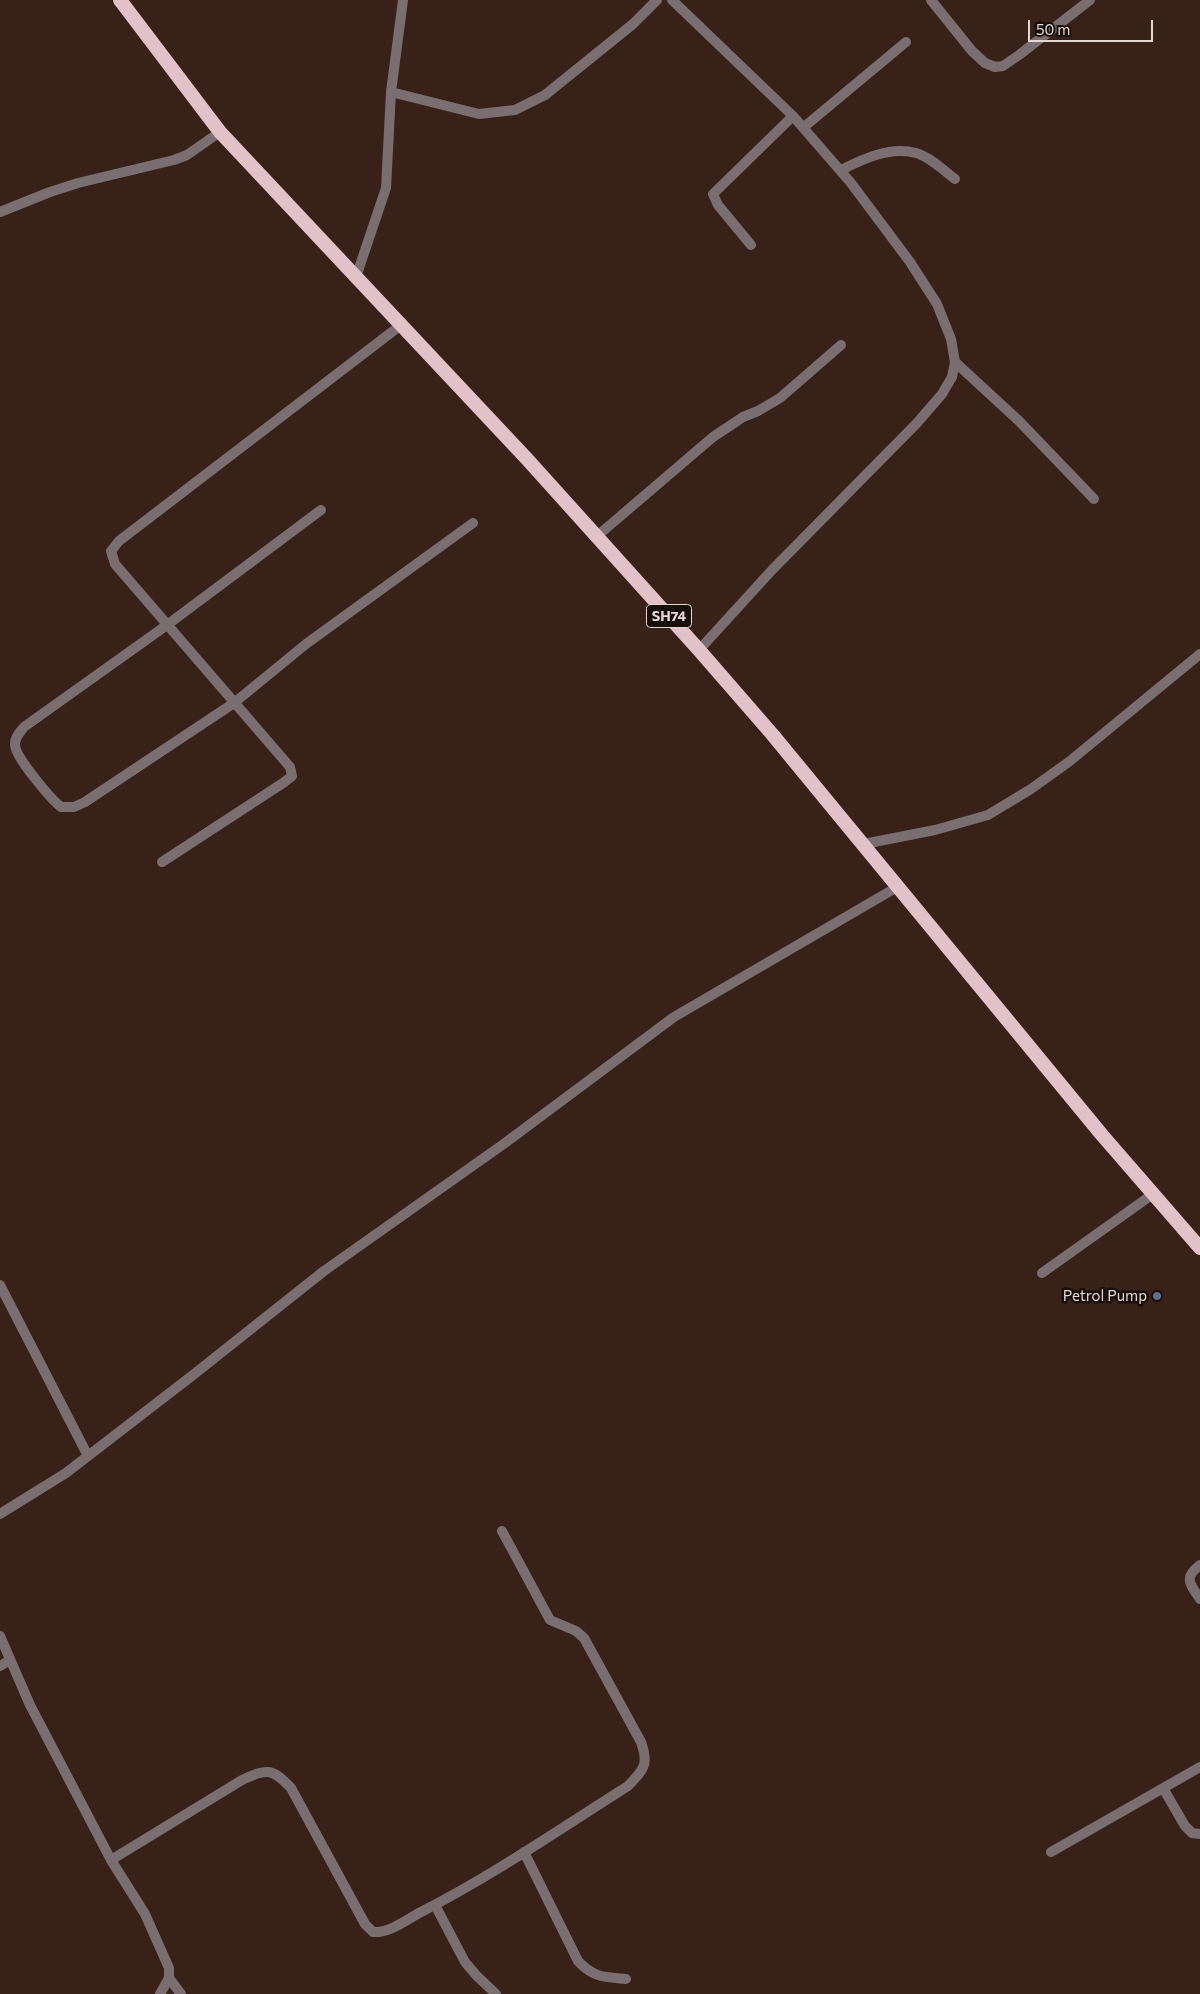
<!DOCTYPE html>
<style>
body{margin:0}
#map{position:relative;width:1200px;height:1994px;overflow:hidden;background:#382119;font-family:Commissioner,sans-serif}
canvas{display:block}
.scale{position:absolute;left:1028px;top:20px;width:125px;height:22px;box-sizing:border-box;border:2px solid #e6d7d1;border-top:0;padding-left:6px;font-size:15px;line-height:18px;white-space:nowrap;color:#e6d7d1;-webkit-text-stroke:4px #180e0a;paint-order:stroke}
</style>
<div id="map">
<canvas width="1200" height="1994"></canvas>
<div class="scale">50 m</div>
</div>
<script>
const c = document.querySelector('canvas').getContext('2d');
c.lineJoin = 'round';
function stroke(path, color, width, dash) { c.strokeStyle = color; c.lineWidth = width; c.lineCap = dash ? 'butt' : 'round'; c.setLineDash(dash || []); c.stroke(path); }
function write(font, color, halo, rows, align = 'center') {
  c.font = font + ' Commissioner,sans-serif'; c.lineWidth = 5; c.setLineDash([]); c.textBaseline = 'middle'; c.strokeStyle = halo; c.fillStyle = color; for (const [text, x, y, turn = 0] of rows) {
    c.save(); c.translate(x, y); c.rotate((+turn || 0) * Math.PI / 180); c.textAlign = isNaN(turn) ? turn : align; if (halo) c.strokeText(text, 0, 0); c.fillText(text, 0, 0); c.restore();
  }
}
stroke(new Path2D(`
 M672 0 793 116 851 183 910 262 937 304 951 339 955 362 952 377 942 394 917 423 772 570 699 650
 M931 0 972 51 985 63 995 67 1003 66 1019 55 1090 0
 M391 92 479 114 515 110 545 95 633 24 657 0
 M804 127 906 42
 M841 170C863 159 890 146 916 153 930 157 943 170 955 179
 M0 212 50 192 78 183 174 160 187 155 220 132
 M751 245 718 205 713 194 793 116
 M356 277 386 188 391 92 403 0
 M955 362 1019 421 1094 499
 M321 510 167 625 24 727C20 732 15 737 15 744 14 756 51 799 61 807H74L85 802 234 703 306 644 473 523
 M596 537 713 437 743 417 758 411 780 398 841 345
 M864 844 935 830 988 815 1031 789 1070 761 1200 654
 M162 862 283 783 292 776 290 767 115 564 111 551 119 541 401 325
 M1042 1273 1153 1194
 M0 1285 88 1456
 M0 1514 66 1473 193 1375 324 1271 505 1143 674 1017 899 886
 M1200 1565C1183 1578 1190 1584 1200 1599
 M0 1636 30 1705 111 1860 145 1914 169 1968V1978L160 1994
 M0 1666 10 1660
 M1163 1788 1185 1826 1192 1833 1200 1834
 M524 1852 578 1961C594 1978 604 1977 626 1979
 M1051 1852 1200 1767
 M111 1860 242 1780C267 1769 271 1767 291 1788L365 1924 373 1932C390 1933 406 1920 421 1912 493 1875 560 1829 628 1786 644 1769 649 1765 641 1742L584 1638 576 1631 550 1620 502 1531
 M435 1905 465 1962 476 1975 496 1994
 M169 1978 181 1994`), '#7b6e70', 10);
stroke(new Path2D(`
 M120 0 220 132 527 459 699 650 772 734 1102 1135 1200 1248`), '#e0c2c8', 14);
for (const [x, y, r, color] of [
 [1157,1296,5,"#5c6f8a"]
]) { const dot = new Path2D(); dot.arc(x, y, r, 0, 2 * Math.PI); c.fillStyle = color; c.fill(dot); stroke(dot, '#180e0a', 2); }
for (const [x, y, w] of [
 [669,616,45]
]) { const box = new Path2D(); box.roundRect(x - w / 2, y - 11.5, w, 23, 4); c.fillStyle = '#180e0a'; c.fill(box); stroke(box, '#e6d7d1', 1); }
write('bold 14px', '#e6d7d1', null, [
 ["SH74",669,616]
]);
write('15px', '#e6d7d1', '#180e0a', [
 ["Petrol Pump",1147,1296]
], 'right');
</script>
